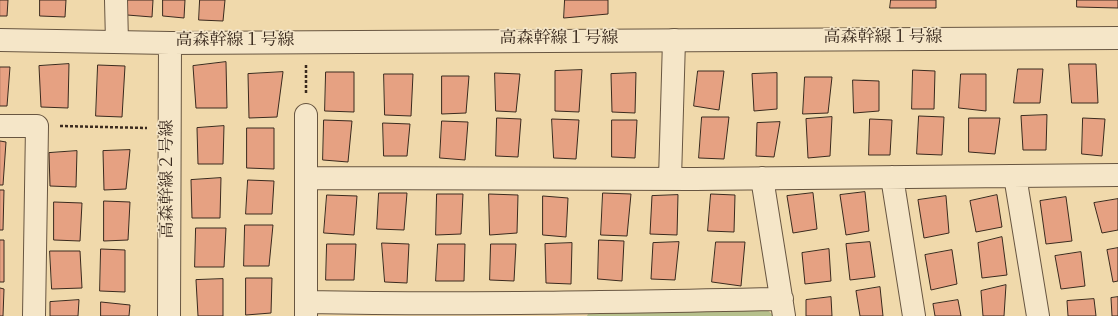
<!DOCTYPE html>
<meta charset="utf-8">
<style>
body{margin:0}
canvas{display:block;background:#f0d9ab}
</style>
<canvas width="1118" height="316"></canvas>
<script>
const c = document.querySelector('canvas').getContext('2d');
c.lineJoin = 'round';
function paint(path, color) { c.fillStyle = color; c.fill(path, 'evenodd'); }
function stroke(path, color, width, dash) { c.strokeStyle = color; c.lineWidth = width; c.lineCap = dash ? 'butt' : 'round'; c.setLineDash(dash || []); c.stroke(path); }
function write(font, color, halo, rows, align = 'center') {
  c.font = font + ' "Sorts Mill Goudy","Noto Serif JP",serif'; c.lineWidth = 3.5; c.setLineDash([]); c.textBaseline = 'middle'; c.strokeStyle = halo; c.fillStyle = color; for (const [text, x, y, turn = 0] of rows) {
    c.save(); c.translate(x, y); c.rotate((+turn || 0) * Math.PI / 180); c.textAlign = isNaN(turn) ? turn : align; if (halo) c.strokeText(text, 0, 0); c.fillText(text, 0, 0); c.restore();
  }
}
paint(new Path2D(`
 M765 308 774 316H587L588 314Z`), '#b6c08c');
const building = new Path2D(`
 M0 0H8L7 16H0Z
 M40 0H66L65 17 40 16Z
 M128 0H153L152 17 127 15Z
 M163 0H185L184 18 163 16Z
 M200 0H225L223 21 199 20Z
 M565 0H608V14L564 18Z
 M891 0H936V8H890Z
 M1077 0H1118V8L1077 7Z
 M226 62 227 108H196L193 66Z
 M69 64 68 108 41 107 39 66Z
 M1069 64H1096L1098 103H1072Z
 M98 65 125 66 122 117 96 116Z
 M0 67H10L7 106H0Z
 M1018 69H1043L1040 103H1014Z
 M582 70 579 112 555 111V71Z
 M913 70 935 71 934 109H912Z
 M698 71H724L719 110 694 106Z
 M283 72 277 117 249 118 248 74Z
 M326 72H354V112L325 111Z
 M495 73 520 74 516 112 496 111Z
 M636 73 635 113 612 112 611 74Z
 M777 73V109L754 111 752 74Z
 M384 74H413L411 116 385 115Z
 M961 74H986V111L959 108Z
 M442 76H469L466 113 442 114Z
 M805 77H832L828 113 803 114Z
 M853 80 879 81V111L854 113Z
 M1047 115 1046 150H1023L1021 116Z
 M919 116 944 117 942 155 917 154Z
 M702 117H729L724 159 699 158Z
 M832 117 830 156 808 158 806 119Z
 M497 118 521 119 518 157 496 156Z
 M969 118H1000L995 154 969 152Z
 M1083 118 1105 119 1102 156 1082 154Z
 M552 119 579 120 576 159 554 158Z
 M870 119 892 120 890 155H869Z
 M324 120 352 121 348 162 323 160Z
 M612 120H637L635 158 612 157Z
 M442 121 468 122 465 160 440 158Z
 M780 122 774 157 756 156 757 123Z
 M383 123 410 124 407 156H384Z
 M224 126 223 164H198L197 128Z
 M247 128H274V169L247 168Z
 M0 141 6 142 3 185H0Z
 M130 150 126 189 104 190 103 151Z
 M77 151 76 187 50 186 49 153Z
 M221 178 220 218H192L191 180Z
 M248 180 274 181 272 214H246Z
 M0 190H4L3 230H0Z
 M865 192 869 231 846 235 840 195Z
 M379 193H407L404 230 377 229Z
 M603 193 631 194 627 236 601 235Z
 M813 193 817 229 793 233 787 196Z
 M437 194H463L461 234 436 235Z
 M489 194 518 195 517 233 490 235Z
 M711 194 735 195 734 232 708 231Z
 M327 195 357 196 354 235 324 233Z
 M678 195 677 235 650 234 652 196Z
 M997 195 1002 227 976 232 970 201Z
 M543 196 568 198 566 237 543 235Z
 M946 196 949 233 924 238 918 200Z
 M1066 197 1072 241 1046 244 1040 201Z
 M1118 199V230L1102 233 1094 203Z
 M104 201 130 202 128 240 104 241Z
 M54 202 82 203 80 241 54 240Z
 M245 225H273L269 266H244Z
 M196 228H226L224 267H195Z
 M1002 237 1007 275 982 278 978 243Z
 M0 240H4V282H0Z
 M599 240 624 241 622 281 598 279Z
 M679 242 675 280 651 279 653 243Z
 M716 242H745L741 286 712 282Z
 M870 242 875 277 850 280 846 244Z
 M382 243 409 244 407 283 385 282Z
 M572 243 571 284 546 283 545 244Z
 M327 244H356L354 280H326Z
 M438 244H465L464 281H436Z
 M491 244H516L514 281 490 280Z
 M1118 248V281L1113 282 1107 250Z
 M101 249 125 250V292L100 291Z
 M829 249 831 281 805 284 802 253Z
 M952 250 957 284 931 290 925 255Z
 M50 251H80L82 288 52 289Z
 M1081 252 1085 286 1061 289 1055 256Z
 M246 278H272L271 313 246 315Z
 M223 279V316H198L196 280Z
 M1006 285 1004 316H983L981 291Z
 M880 287 883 316H860L856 291Z
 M0 288 4 289 3 316H0Z
 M831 297 832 316H806V300Z
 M1118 297V316H1112L1111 298Z
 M1094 299 1096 316H1068L1067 301Z
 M79 300 78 316H50V302Z
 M958 300 961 316H935L933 304Z
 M101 302 130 305 129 316H101Z`);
paint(building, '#e6a182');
stroke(building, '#3a2a1e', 1);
const minor = new Path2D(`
 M116 0 117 42
 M306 115V316
 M0 126H37L34 316
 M1015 176 1038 316
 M892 177 914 316
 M306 178 695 179 1118 175
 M762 178 784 316
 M670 179 674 40
 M306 302C465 305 623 302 782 299`);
const tertiary = new Path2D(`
 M0 40 170 43 1118 38
 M169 316 170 43`);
stroke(minor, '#685641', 24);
stroke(tertiary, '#685641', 24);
stroke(new Path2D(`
 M306 93V64
 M60 126 147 128`), '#3a2a1e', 2.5, [3, 2]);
stroke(minor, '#f5e6c8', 22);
stroke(tertiary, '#f5e6c8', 22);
write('17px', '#3a2a1e', '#f5e6c8', [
 ["高森幹線１号線",883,39],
 ["高森幹線１号線",559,40],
 ["高森幹線１号線",235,42],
 ["高森幹線２号線",169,179,-90]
]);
</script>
